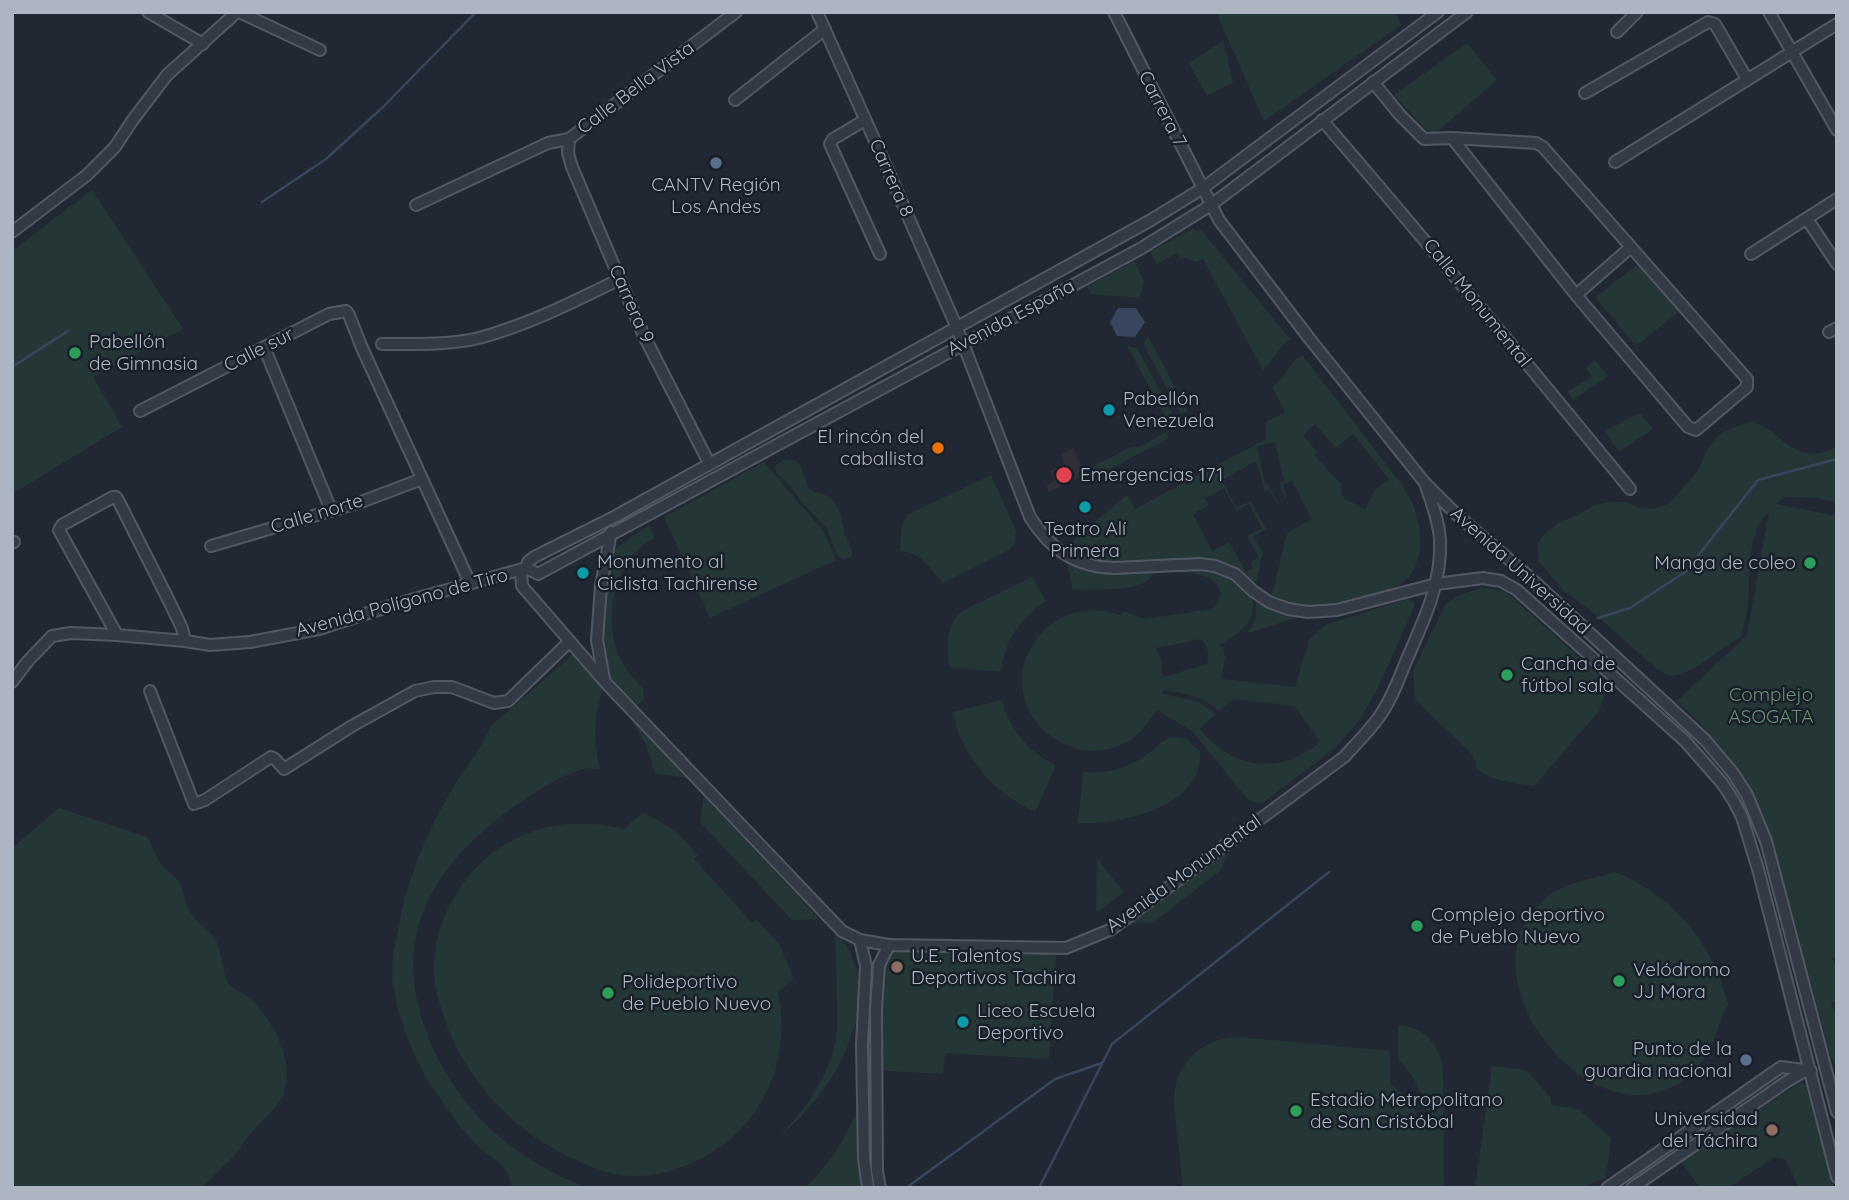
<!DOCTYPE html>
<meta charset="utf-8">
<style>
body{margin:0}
#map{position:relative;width:1849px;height:1200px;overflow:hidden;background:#212834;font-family:Quicksand,sans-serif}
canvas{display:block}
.frame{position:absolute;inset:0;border:14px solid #aeb5c2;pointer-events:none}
</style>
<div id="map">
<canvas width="1849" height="1200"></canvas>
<div class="frame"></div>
</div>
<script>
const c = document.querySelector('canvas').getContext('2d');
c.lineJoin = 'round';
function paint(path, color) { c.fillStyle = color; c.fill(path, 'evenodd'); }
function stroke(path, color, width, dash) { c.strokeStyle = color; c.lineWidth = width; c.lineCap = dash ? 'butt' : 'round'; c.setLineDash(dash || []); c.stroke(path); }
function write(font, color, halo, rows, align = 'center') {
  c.font = font + ' Quicksand,sans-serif'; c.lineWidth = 5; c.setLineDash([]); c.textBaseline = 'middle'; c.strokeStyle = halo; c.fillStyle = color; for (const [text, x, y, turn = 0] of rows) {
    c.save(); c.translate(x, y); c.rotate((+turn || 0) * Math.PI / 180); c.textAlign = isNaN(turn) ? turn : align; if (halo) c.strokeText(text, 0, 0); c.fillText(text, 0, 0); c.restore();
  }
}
paint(new Path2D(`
 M1073 448 1085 475 1049 492 1046 485 1054 481 1050 471 1065 464 1060 454Z`), '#302e39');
paint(new Path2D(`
 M1216 12H1395L1401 25 1264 121Z
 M1223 41 1233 83 1207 96 1189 63Z
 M1467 43 1497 80 1432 136 1394 95Z
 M92 190 183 329 93 377 122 427 12 494V251Z
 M1192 229 1202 231 1290 339C1276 349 1274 362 1263 370L1203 259 1196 262 1188 258 1180 259 1177 253 1157 264 1150 252Z
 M1134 261 1144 281 1140 298 1091 294 1087 287Z
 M1640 263 1681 310 1636 346 1595 297Z
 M1148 336 1188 411 1181 414 1143 344Z
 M1127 346 1137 348 1175 418 1168 422Z
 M1302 355 1400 482C1404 489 1410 497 1413 505 1423 530 1426 566 1401 584 1391 591 1377 593 1365 597 1328 608 1308 612 1271 598L1287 533 1312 519 1292 481 1283 485 1287 498 1277 503 1270 491 1265 492 1256 461 1222 480 1236 508 1251 501 1266 529 1253 537 1263 552 1257 580 1252 584 1237 571 1114 564 1084 559 1064 548 1127 495 1135 509 1266 439V422L1285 412 1272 387C1285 378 1289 363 1302 355ZM1315 424 1336 448 1353 434 1389 479 1375 490 1365 509 1345 499 1342 495 1341 484 1314 455 1317 452 1303 435ZM1275 442 1284 481 1281 482 1280 486 1285 498 1278 502 1268 485H1265L1257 446ZM1224 488 1236 510 1249 504 1262 528 1247 536 1259 557 1251 562 1254 568 1246 572 1229 542 1212 551 1193 514 1209 505 1205 498Z
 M1595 360 1608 376 1573 400 1567 392 1592 377 1586 368Z
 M1640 413 1653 429 1619 452 1605 431Z
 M1751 421C1788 434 1791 467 1837 447V503L1819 498 1786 497 1776 504 1837 516V956L1832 958 1837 970V1000L1831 1002 1837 1018V1068L1830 1055 1777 857 1761 813 1734 765 1702 725 1677 701 1747 635 1769 512C1742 536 1753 583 1746 616 1745 623 1742 630 1741 637 1722 647 1690 677 1671 676 1666 675 1660 671 1656 668L1590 610 1565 592 1539 562 1537 546 1543 535 1558 523 1578 515 1595 505 1610 502H1626L1640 508 1654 509 1669 504 1698 471 1708 448 1721 433Z
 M1166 432 1169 438 1097 476 1092 467 1128 448 1141 446Z
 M783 460C806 458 801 474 809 489 814 492 819 493 825 495 841 503 841 519 845 534 847 542 853 546 852 555L850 557 844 559 838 556 835 550 827 528 801 502 795 491 776 472 775 466Z
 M764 462 823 531 836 560 710 618 664 517Z
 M991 475 1016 531 1015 542 1009 550 943 583C929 567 922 553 900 551L901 530 907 515Z
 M649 525 655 538C612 558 603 619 620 659 626 671 635 680 643 689L644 699 632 710 604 682C595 715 592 736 600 769 595 769 588 768 584 769 565 772 521 801 505 813 473 838 442 868 426 905 391 983 434 1076 493 1131 520 1156 553 1175 588 1188H512L509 1176 503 1166 480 1148 460 1127 426 1078 413 1052 398 1010 392 980 393 955 404 901 417 860 435 820 456 782 481 746 491 726 578 650 603 680 597 640 608 554Z
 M1081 562 1153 571V574C1143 595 1094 587 1073 590L1067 563Z
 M1176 568 1227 570C1233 576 1243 582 1247 590 1266 617 1237 635 1217 647L1222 646 1225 656 1222 679 1295 687 1310 638 1327 624 1408 599 1414 602V607L1376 692 1358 722 1335 748 1264 802C1257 803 1253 803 1247 798L1192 731 1157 710C1148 722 1141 734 1128 741 1071 774 1003 716 1027 655 1033 642 1042 630 1054 622 1075 608 1098 608 1121 615L1123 611 1144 619 1213 609C1236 583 1200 571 1179 573ZM1201 639C1208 646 1210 655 1207 664L1163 677 1161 660 1156 648ZM1163 690C1183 693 1204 696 1219 711L1233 699 1295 706 1320 742C1281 776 1231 769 1200 729L1215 714C1201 700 1182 698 1162 694Z
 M1032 577 1046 601C1021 617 1004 641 1001 672L949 667C948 645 944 624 964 610Z
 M1483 587 1506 592 1603 679 1606 693 1599 711 1534 786C1520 783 1483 781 1476 766 1475 763 1474 759 1473 755L1415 700 1413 671 1445 605 1455 597Z
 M1256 600 1276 610 1299 617 1248 633 1256 617Z
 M1002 700C1010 730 1028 752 1056 765L1035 812C993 792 963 758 952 712Z
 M629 715 689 778 656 774 645 743Z
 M1172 737 1187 739 1200 752C1203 807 1121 825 1078 823L1083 772C1107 774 1130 768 1149 753 1157 747 1162 740 1172 737Z
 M704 796 819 919 792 920 700 822Z
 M59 808 147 837C152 846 156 857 162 865 167 872 176 875 180 884 184 894 185 904 191 913 198 924 210 930 216 941 223 954 222 976 231 986 237 992 247 994 253 1000 273 1022 295 1062 284 1092 278 1108 263 1120 251 1133 244 1139 242 1148 236 1154 225 1166 212 1175 202 1188H12V848Z
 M643 812 676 831 698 855 694 859 752 923 756 919 779 944 794 978 778 992C790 1047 772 1104 729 1140 700 1164 659 1180 621 1175 606 1173 590 1167 576 1160 514 1133 466 1081 444 1017 439 1002 434 986 434 970 433 925 458 879 494 852 532 824 579 818 624 829Z
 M1231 842 1221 870 1154 922 1122 924Z
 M1097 859 1124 892 1096 913Z
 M1615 872C1673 895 1713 943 1728 1004 1715 1030 1712 1058 1688 1077 1595 1152 1453 973 1546 898 1566 881 1591 880 1615 872Z
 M835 934C854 944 861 987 863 1007 854 1022 851 1038 844 1054 829 1087 807 1113 779 1137 804 1111 827 1080 835 1044 838 1033 837 1022 837 1011 837 985 836 960 835 934Z
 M897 950H962L1056 955 1049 1059 945 1053 943 1074 872 1070 884 958Z
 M1398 1025C1424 1027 1441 1045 1443 1071L1444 1188H1183L1174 1103C1174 1066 1200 1038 1237 1037L1390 1051V1084C1406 1095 1418 1105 1417 1125H1428C1428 1101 1415 1076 1398 1059Z
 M1492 1066 1526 1070 1551 1098V1105L1578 1109 1611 1138 1606 1177 1583 1188H1475Z
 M1801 1082 1808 1087 1834 1188H1799L1785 1159 1775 1157 1728 1188H1700L1681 1161Z
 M863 1109 868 1188H805C819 1174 831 1160 841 1143 849 1131 851 1118 863 1109Z`), '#253637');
paint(new Path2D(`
 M1118 308H1136L1145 322 1135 337 1117 336 1110 322Z`), '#37465c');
stroke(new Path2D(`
 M262 202 326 159 384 106 476 12
 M12 367 68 331
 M1598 618 1630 608 1685 572 1758 480 1837 459
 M906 1188 1055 1079 1102 1063
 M1039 1188 1112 1044 1329 872`), '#37465c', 2.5);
const minor = new Path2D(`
 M148 12 203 44
 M239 12 320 50
 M817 12 875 141 957 328 1030 517C1050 549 1075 567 1114 568L1200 564 1215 566 1235 574 1253 591 1269 602 1288 609 1308 612 1337 610 1436 584 1483 578 1501 581 1517 590 1685 741 1722 783 1733 800 1742 817 1758 869 1837 1177
 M1114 12 1219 220 1309 338 1425 483 1456 514 1526 574 1705 740 1733 773 1747 795 1766 841 1837 1112
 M1769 12 1837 130
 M1617 32 1637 12
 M1373 82 1400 115 1424 139 1452 138 1536 143 1543 147 1747 379V387L1696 430 1688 427 1576 295 1452 138
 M1585 93 1708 22 1715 24 1747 79
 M735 100 825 29
 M865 120 833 139 830 144 880 254
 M1322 120C1427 241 1528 365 1630 489
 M569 139 568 153 572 167 644 336 709 463
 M1615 162 1837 24
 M416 205 548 143 569 139 736 12
 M1807 219 1837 264
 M12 232 87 175 115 147 132 121 167 75 237 12
 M1751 254 1837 199
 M1576 295 1631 247
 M1829 332 1837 328
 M382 344C410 344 452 345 479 338 528 325 575 301 620 279
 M264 347 331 510
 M140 411 329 314 346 311 349 315 362 348 470 583
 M12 543 14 542
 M211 546 361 502 422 479
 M526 568 538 574 1140 249 1211 205 1467 12
 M521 571 522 586 605 682 842 931 860 940 889 945 1066 948 1112 929 1344 757C1356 744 1369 731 1379 717 1392 699 1399 678 1407 659 1424 620 1442 583 1440 540 1439 520 1431 502 1425 483
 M117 635 59 530 62 525 113 497H116L118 500 169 601 182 628 185 641
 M604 679 597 640 601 586 611 532
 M12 682 28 661 52 636 71 633 117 635 185 641 210 645 250 642 319 629 393 605 526 568 528 562 534 557 614 517 1151 220 1203 188 1438 12
 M150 691 194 804 205 800 271 757 275 759 284 769 352 726 415 691 434 687H452L494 703 508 701 570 641
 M860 940 866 966 862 1045 864 1159 868 1188
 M880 1188 877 1171 876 1009 879 965 889 945
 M1607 1188 1781 1067 1811 1071
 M1632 1188 1786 1082 1808 1069`);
stroke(minor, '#515863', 14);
stroke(minor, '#343a45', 10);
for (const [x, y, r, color] of [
 [716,163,7,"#5c6f8a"],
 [75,353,7,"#2e9e5b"],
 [1109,410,7,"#0f9aa8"],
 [938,448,7,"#e8710a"],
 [1064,475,9,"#e0444e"],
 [1085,507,7,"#0f9aa8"],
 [1810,563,7,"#2e9e5b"],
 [583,573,7,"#0f9aa8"],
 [1507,675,7,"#2e9e5b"],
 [1417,926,7,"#2e9e5b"],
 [897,967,7,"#8d6e63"],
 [1619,981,7,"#2e9e5b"],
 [608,993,7,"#2e9e5b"],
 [963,1022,7,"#0f9aa8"],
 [1746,1060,7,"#5c6f8a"],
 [1296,1111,7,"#2e9e5b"],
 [1772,1130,7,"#8d6e63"]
]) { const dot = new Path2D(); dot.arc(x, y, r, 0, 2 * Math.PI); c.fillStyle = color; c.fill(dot); stroke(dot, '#191f29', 2.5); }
write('19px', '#aeb5c2', '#191f29', [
 ["Calle Bella Vista",636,88,-37],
 ["Carrera 7",1162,109,63],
 ["Carrera 8",891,178,66],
 ["Calle Monumental",1477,303,51],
 ["Carrera 9",631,304,66],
 ["Avenida España",1011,318,-28],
 ["Calle sur",259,350,-27],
 ["Calle norte",317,514,-17],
 ["Avenida Universidad",1520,571,42],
 ["Avenida Polígono de Tiro",402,603,-15],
 ["Avenida Monumental",1184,874,-36]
]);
write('19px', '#aeb5c2', '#191f29', [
 ["CANTV Región",716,185,"center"],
 ["Los Andes",716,207,"center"],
 ["Pabellón",89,342],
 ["de Gimnasia",89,364],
 ["Pabellón",1123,399],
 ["Venezuela",1123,421],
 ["El rincón del",924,437,"right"],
 ["caballista",924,459,"right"],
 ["Emergencias 171",1080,475],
 ["Teatro Alí",1085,529,"center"],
 ["Primera",1085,551,"center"],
 ["Monumento al",597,562],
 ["Ciclista Tachirense",597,584],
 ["Manga de coleo",1796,563,"right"],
 ["Cancha de",1521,664],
 ["fútbol sala",1521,686],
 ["Complejo deportivo",1431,915],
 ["de Pueblo Nuevo",1431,937],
 ["U.E. Talentos",911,956],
 ["Deportivos Tachira",911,978],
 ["Velódromo",1633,970],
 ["JJ Mora",1633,992],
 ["Polideportivo",622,982],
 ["de Pueblo Nuevo",622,1004],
 ["Liceo Escuela",977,1011],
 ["Deportivo",977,1033],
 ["Punto de la",1732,1049,"right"],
 ["guardia nacional",1732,1071,"right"],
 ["Estadio Metropolitano",1310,1100],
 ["de San Cristóbal",1310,1122],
 ["Universidad",1758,1119,"right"],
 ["del Táchira",1758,1141,"right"]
], 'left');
write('19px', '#689072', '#191f29', [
 ["Complejo",1771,695],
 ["ASOGATA",1771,717]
]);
</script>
